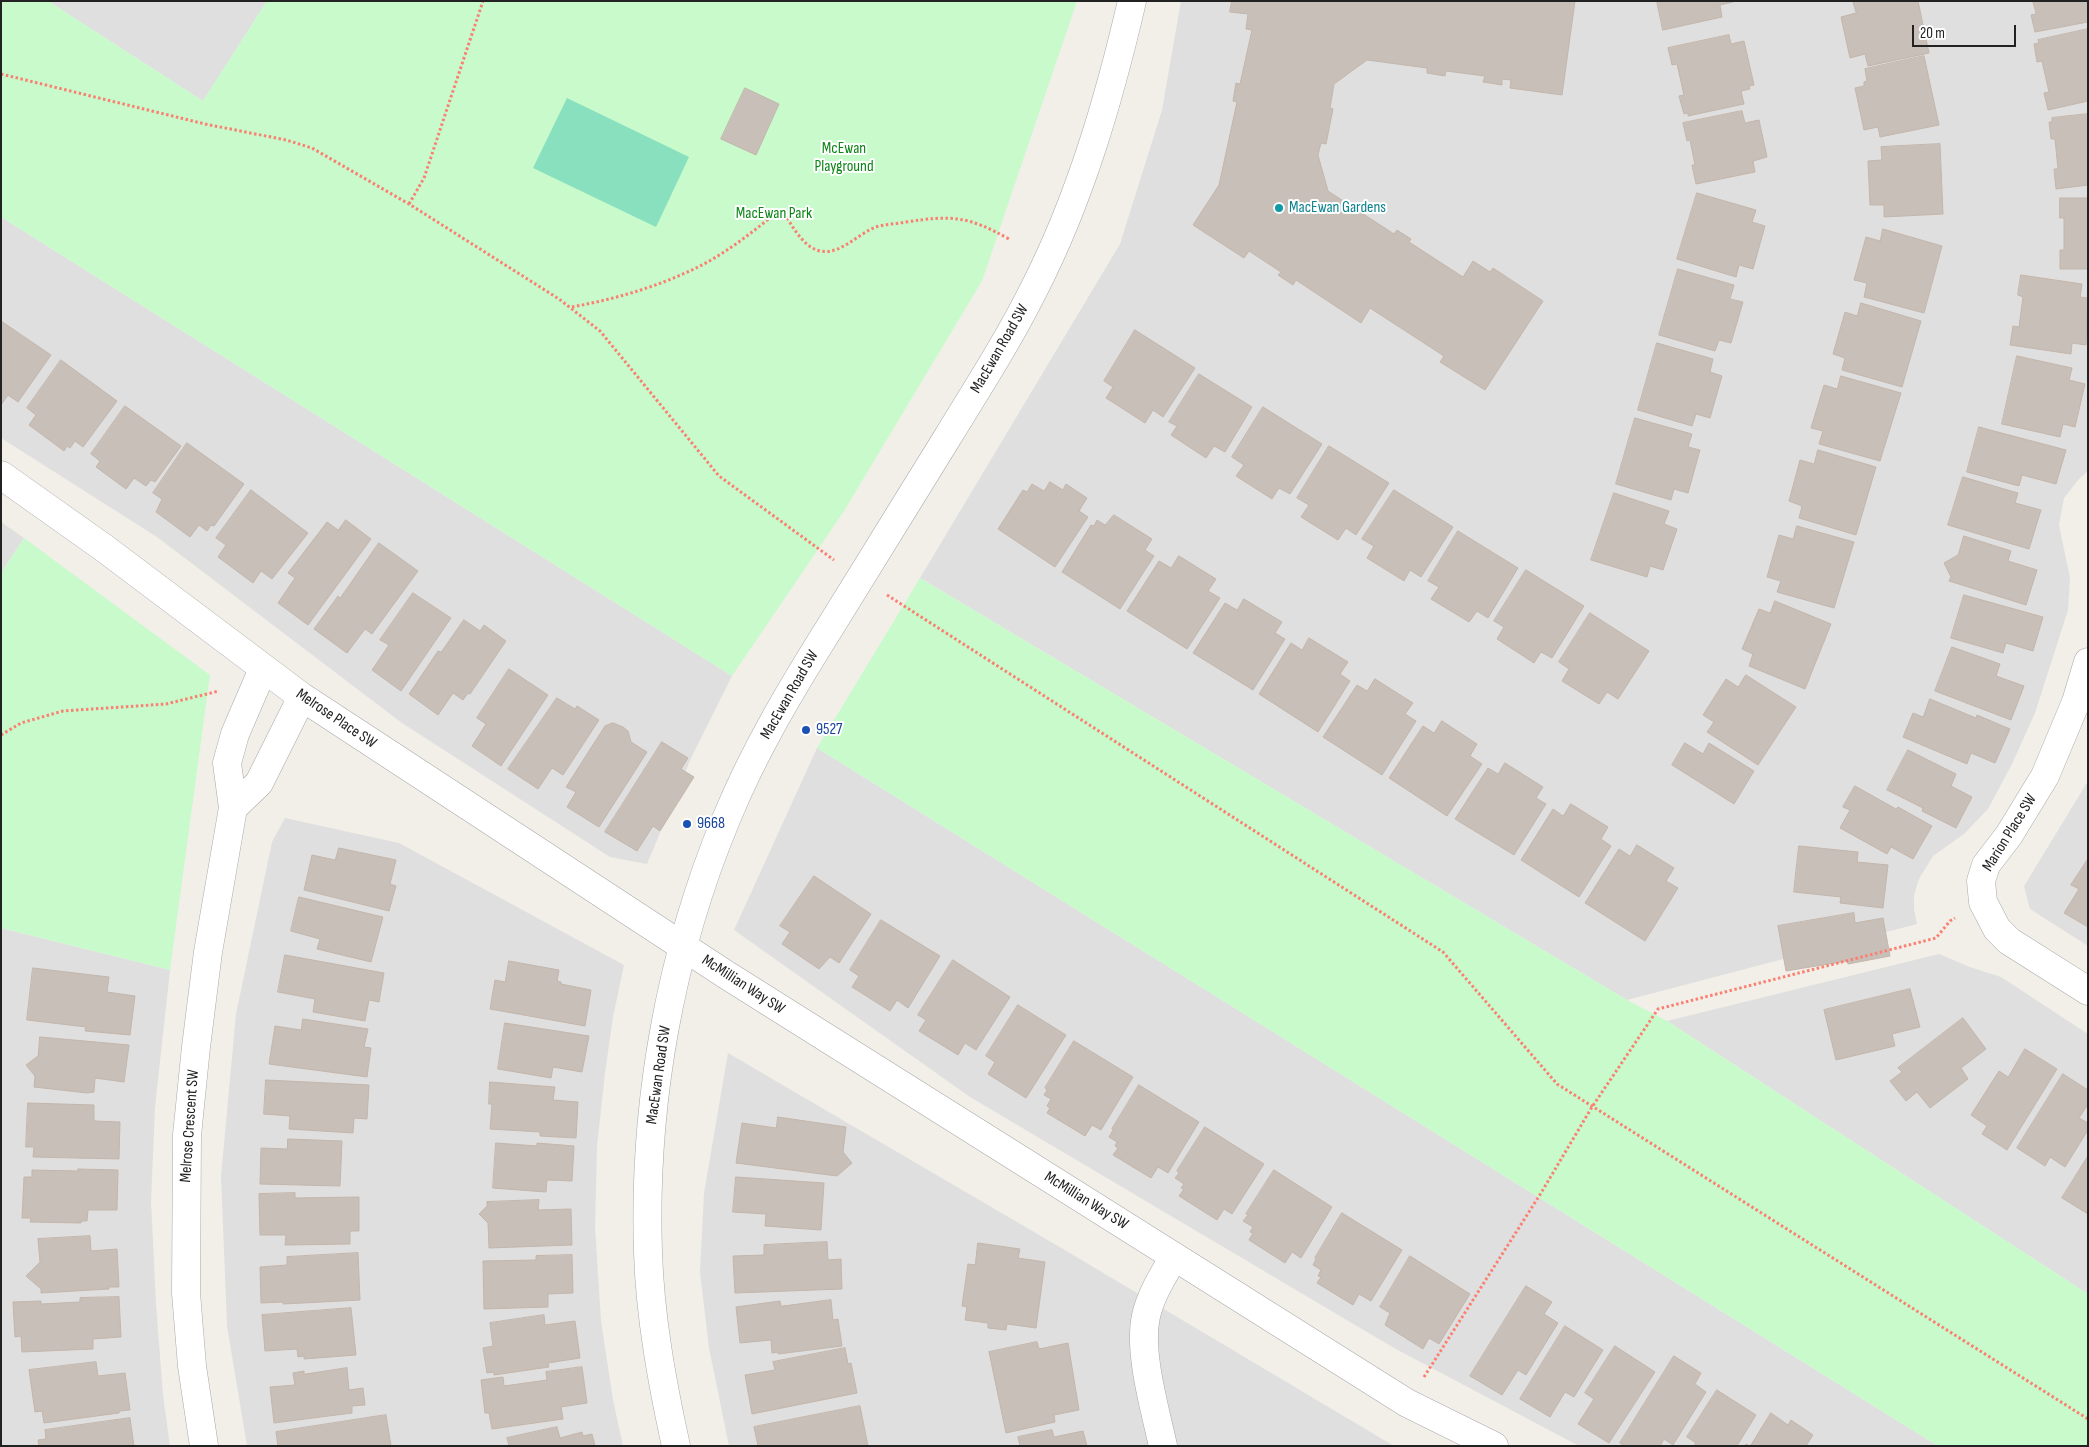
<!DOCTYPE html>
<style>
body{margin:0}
#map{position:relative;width:2089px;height:1447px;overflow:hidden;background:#f2efe9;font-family:"Sofia Sans Condensed",sans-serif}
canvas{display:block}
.frame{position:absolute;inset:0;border:2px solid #222;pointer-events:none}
.scale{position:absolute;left:1912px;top:25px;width:104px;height:22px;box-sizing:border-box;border:2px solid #222;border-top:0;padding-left:6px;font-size:15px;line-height:18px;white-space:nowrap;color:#222;-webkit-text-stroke:4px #fff;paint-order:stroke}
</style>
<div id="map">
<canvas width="2089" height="1447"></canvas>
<div class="frame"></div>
<div class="scale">20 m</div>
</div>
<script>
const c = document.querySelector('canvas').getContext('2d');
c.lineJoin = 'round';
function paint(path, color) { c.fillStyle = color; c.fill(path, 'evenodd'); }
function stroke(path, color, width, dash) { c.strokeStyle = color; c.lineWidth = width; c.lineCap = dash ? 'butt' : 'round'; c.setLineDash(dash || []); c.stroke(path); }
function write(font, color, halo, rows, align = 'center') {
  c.font = font + ' "Sofia Sans Condensed",sans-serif'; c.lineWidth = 4; c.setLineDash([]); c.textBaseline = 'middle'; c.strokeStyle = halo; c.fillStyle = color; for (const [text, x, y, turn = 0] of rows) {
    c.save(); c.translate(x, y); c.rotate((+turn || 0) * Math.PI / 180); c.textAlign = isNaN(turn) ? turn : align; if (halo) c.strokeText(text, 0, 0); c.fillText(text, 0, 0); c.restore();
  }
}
paint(new Path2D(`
 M48 1H267L203 101Z
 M1181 1H2088V471L2079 479 2064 498 2059 525 2070 578 2068 610 2035 713 2012 764 1988 809 1964 834 1933 856 1919 879 1914 895V909L1917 924 1627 1000 920 578 1120 244 1162 110Z
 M1 217 732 676 692 756 647 864 610 857 402 723 157 537 1 438Z
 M1 522 24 538 1 573Z
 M817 748 1938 1446H1579L1394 1348 970 1097 734 930Z
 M2088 781V946L2030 909 2024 886Z
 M285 818 399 843 624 965 613 1017 605 1073 597 1146 595 1227 601 1321 613 1400 623 1446H247L227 1326 221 1176 236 1014 272 842Z
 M1 928 170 970 155 1107 151 1201 156 1304 163 1395 170 1446H1Z
 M1939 954 1970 967 2001 977 2088 1034V1294L1667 1021Z
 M728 1053 1063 1249 1394 1446H729L709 1348 700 1272 704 1193Z`), '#e0dfdf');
paint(new Path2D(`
 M1 1H48L203 101 267 1H1077L982 281 844 511 732 676 1 217Z
 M24 538 210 675 170 970 1 928V573Z
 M920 578 1627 1000 1667 1021 2088 1294V1446H1938L817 748Z`), '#c8facc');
paint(new Path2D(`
 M567 98 689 157 656 227 533 168Z`), '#88e0be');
const building = new Path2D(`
 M1232 1H1575L1562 95 1510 88 1511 80 1502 79V85L1483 82 1485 76 1446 71 1445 76 1427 73V68L1367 60 1334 84 1330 108 1333 109 1326 144 1321 143 1318 155 1328 191 1394 234 1397 230 1411 239 1409 242 1463 277 1473 261 1490 272 1493 268 1543 301 1485 390 1440 362 1444 356 1370 308 1361 323 1296 280 1293 285 1278 275 1281 272 1249 251 1244 258 1193 225 1219 185 1237 102 1233 101 1236 83 1240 84 1252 30 1246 29 1248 14 1230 12Z
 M1657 1H1733V2L1720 5 1722 17 1663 30Z
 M1853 1H1918L1929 53 1868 66 1865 54 1850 58 1841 17 1856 13Z
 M2033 1H2088V22L2035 32 2031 15 2036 14Z
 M2088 29V101L2048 110 2044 93 2049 92 2042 61 2037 62 2034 44 2039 43 2038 40Z
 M1729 35 1731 44 1744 41 1754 85 1749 86 1750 89 1741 91 1744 104 1688 116V113L1684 114 1679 96 1684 95 1677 64 1672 65 1668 48Z
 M1924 56 1939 125 1880 137 1878 127 1864 130 1855 88 1864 86V82L1867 81 1865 69Z
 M745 88 779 104 756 155 721 139Z
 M1742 111 1745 123 1759 120 1767 157 1753 161 1755 172 1696 184 1692 165H1695L1690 140 1687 141 1683 123Z
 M2088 114V185L2056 189 2054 169H2058L2055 139H2051L2049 122H2052V118Z
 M1940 144 1943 214 1884 217V205H1870L1868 161 1882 160 1881 147Z
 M1697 193 1756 210 1752 222 1765 226 1753 269 1739 265 1736 277 1677 259Z
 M2060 198H2088V269H2060V250H2064V218H2060Z
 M1883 229 1942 246 1924 313 1864 297 1867 283 1854 280 1866 237 1880 241Z
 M1678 269 1734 285 1730 299 1743 302 1731 343 1719 340 1715 351 1659 335Z
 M2021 275 2082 284 2080 297 2088 298 2086 345 2072 343 2071 354 2010 345 2013 326 2019 327 2023 297 2018 295Z
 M1861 303 1921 321 1902 387 1842 370 1845 358 1833 354 1845 312 1857 316Z
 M1 321 51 355 18 402 8 395 1 405Z
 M1135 330 1195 368 1163 417 1153 410 1145 423 1106 398 1113 387 1104 381Z
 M1657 343 1713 359 1710 372 1722 376 1710 418 1696 414 1692 426 1638 410Z
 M2017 356 2072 368 2069 380 2085 384 2075 427 2063 424 2060 437 2002 424Z
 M61 360 117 401 83 447 75 441 70 448 67 446 64 451 29 425 36 415 27 408Z
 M1199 374 1252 407 1225 452 1214 446 1206 458 1171 435 1177 426 1169 422Z
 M1841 376 1901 393 1880 461 1819 444 1823 431 1811 428 1824 385 1837 389Z
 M125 406 181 446 155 482 151 480 146 486 134 478 126 489 96 467 100 461 91 454Z
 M1263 407 1322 444 1290 494 1279 488 1272 499 1236 476 1244 465 1232 457Z
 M1635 418 1692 434 1688 447 1700 450 1688 493 1674 489 1671 500 1616 484Z
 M1979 427 2066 450 2056 484 2022 475 2019 486 1967 472Z
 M187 443 244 484 214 526 211 525 207 531 199 525 190 537 156 512 162 499 153 493Z
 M1329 446 1389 483 1356 535 1346 528 1338 540 1301 517 1309 505 1297 498Z
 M1818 450 1876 467 1856 535 1799 518 1802 506 1789 501 1800 460 1814 464Z
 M1963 477 2018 493 2015 503 2041 510 2029 549 1948 525Z
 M1050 482 1063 490 1066 484 1087 498 1079 511 1088 517 1055 567 998 529 1023 490 1027 492 1032 484 1044 491Z
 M251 490 308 533 272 579 261 571 253 583 218 557 226 545 216 538Z
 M1394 490 1453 527 1421 577 1410 570 1404 581 1367 558 1374 546 1362 539Z
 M1614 493 1669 511 1664 524 1677 529 1663 570 1650 566 1647 577 1591 560Z
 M1114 515 1152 539 1145 550 1154 556 1120 609 1062 572 1091 525 1094 526 1097 520 1105 525Z
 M346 520 371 539 308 625 278 603 295 578 288 573 327 522 338 530Z
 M1797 526 1854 542 1834 608 1777 592 1781 581 1767 577 1779 535 1793 539Z
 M1458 531 1518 568 1488 618 1477 611 1469 622 1431 599 1439 587 1428 581Z
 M1964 536 2011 551 2008 561 2037 570 2026 605 1949 581 1951 577 1944 563 1958 555Z
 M379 543 418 571 372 634 365 629 347 653 314 629 338 596 340 598Z
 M1179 556 1216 579 1208 591 1220 598 1187 649 1127 611 1159 561 1171 568Z
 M1526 570 1584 606 1552 658 1541 652 1534 663 1497 639 1504 627 1494 621Z
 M413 593 451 618 401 691 372 670 389 645 380 640Z
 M1964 595 2043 617 2033 651 2006 643 2003 653 1951 638Z
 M1244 599 1282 622 1275 633 1285 639 1253 690 1193 653 1225 603 1237 610Z
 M1775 601 1831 624 1805 689 1749 666 1753 654 1742 649 1759 609 1770 613Z
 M1590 613 1649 651 1618 699 1607 692 1599 704 1562 681 1569 669 1559 662Z
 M464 620 480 631 484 625 506 641 470 694 468 693 463 700 453 693 438 715 409 694 438 651 441 652Z
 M1309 638 1348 662 1340 674 1350 681 1318 732 1259 694 1291 643 1302 650Z
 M1952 647 2000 664 1996 676 2024 686 2011 720 1935 691Z
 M509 669 548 695 501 766 472 746 486 724 477 718Z
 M1746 675 1796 707 1758 765 1707 732 1714 722 1703 715 1726 679 1738 687Z
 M1375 679 1413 703 1405 714 1416 721 1382 775 1323 737 1357 685 1367 691Z
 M557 698 575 709 577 706 599 720 563 775 552 768 538 789 508 769Z
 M1930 699 1976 718 1977 715 2010 729 1995 763 1971 753 1967 764 1903 737 1913 713 1923 717Z
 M1442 721 1477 744 1470 756 1482 764 1447 816 1389 778 1423 726 1434 733Z
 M613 723 623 727 628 731 631 742 647 752 599 827 567 807 576 792 566 787 605 726Z
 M662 742 688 758 681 769 694 777 660 831 653 826 637 851 605 832Z
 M1685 743 1703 754 1709 743 1754 771 1734 804 1672 765Z
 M1908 750 1956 774 1951 786 1972 797 1956 828 1922 811 1923 808 1887 790Z
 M1505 763 1543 787 1536 798 1546 804 1514 855 1455 819 1488 768 1498 774Z
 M1855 786 1896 809 1898 807 1932 826 1913 859 1891 847 1887 854 1840 828 1850 810 1843 807Z
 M1571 804 1608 827 1601 839 1611 846 1579 897 1521 860 1553 809 1563 816Z
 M1637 845 1674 868 1666 881 1678 888 1645 941 1585 903 1619 849 1630 856Z
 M1799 846 1858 852 1857 862 1888 865 1883 908 1840 903 1841 897 1794 892Z
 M339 848 396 860 390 884 396 886 389 911 304 890 312 855 335 860Z
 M2088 859V927L2064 913 2079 889 2071 885Z
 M814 876 871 914 839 963 830 957 819 969 782 944 790 932 780 926Z
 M299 897 383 917 371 962 317 949 320 939 291 931Z
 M1854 913 1855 923 1883 918 1890 956 1848 964 1847 961 1786 971 1778 926Z
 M881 920 940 956 908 1008 897 1000 890 1011 852 987 859 976 850 970Z
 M285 955 384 973 379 1002 369 1000 365 1021 313 1012 315 999 278 992Z
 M953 960 1010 997 976 1050 965 1043 958 1055 919 1031 926 1020 918 1015Z
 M509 961 559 970 557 981 561 982V984L591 990 585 1026 490 1009 495 980 505 982Z
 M33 968 109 977 107 992 135 996 130 1035 85 1031 86 1027 27 1020Z
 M1910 989 1920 1027 1892 1034 1895 1046 1836 1060 1824 1010Z
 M1018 1005 1066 1035 1026 1098 988 1074 995 1062 986 1056Z
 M1963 1018 1986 1049 1961 1068 1968 1079 1930 1108 1917 1092 1906 1101 1890 1081 1902 1072 1898 1068Z
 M303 1019 368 1029 364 1047 371 1048 367 1077 269 1064 275 1026 301 1030Z
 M505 1023 589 1036 582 1072 553 1067 551 1078 498 1069Z
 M40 1037 129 1045 124 1082 95 1078 94 1092 87 1093 34 1087 35 1076 26 1065 38 1056Z
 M1074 1041 1133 1077 1101 1130 1092 1125 1085 1136 1047 1113 1050 1108 1047 1106 1051 1099 1044 1095 1047 1090 1045 1088Z
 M2025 1049 2057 1069 2007 1150 1982 1134 1987 1126 1971 1115 1999 1071 2008 1077Z
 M2063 1074 2088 1090V1104L2079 1118 2088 1123V1130L2065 1167 2050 1157 2045 1166 2017 1148Z
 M266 1080 369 1085 367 1119 354 1118 353 1133 289 1129 290 1116 264 1114Z
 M490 1082 555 1087 553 1100 578 1102 576 1138 540 1136V1132L490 1129 492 1104H489Z
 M1139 1085 1199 1122 1168 1173 1158 1167 1151 1178 1113 1155 1118 1148 1115 1146 1117 1142 1109 1137 1113 1130 1112 1129Z
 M28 1103 94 1105V1121L120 1122 119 1159 33 1157 34 1147H26Z
 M778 1117 846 1127 843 1152 852 1163 837 1176 736 1163 742 1123 776 1128Z
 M1205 1127 1264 1164 1232 1214 1224 1209 1217 1220 1179 1196 1184 1189 1181 1188 1184 1184 1175 1178 1179 1173 1177 1171Z
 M288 1139 342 1141 340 1186 260 1184 261 1148 287 1149Z
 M496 1143 537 1146V1143L574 1146 572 1181 547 1180 546 1192 493 1188Z
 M2088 1156V1214L2062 1198Z
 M78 1169 118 1170 117 1210H88L87 1221H81V1223L30 1222 31 1218H22L24 1177H32V1170L78 1171Z
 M1274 1170 1332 1207 1301 1258 1292 1252 1285 1263 1249 1240 1253 1233 1250 1232 1253 1227 1243 1221 1248 1215 1246 1214Z
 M736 1177 824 1183 821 1230 765 1226 766 1214 733 1212Z
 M295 1193V1198L359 1197V1231H350V1244L285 1245 286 1235H260L259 1194Z
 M539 1200 538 1210 571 1209 572 1245 489 1248 488 1223 479 1214 487 1206V1202Z
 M1342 1213 1402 1250 1371 1301 1359 1294 1353 1305 1317 1283 1321 1277 1318 1276 1321 1270 1313 1265 1316 1259 1315 1258Z
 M90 1236 91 1251 117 1249 119 1287H109V1289L41 1293V1289L26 1276 40 1262 38 1239Z
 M827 1242 828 1260 841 1259 842 1289 735 1293 733 1256 764 1255V1245Z
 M978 1243 1020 1249 1018 1258 1045 1262 1036 1328 1007 1324 1006 1330 988 1328V1323L965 1320 967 1307 962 1306 968 1264 975 1265Z
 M358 1253 360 1300 283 1304V1302L261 1303 260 1267 287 1265V1257Z
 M572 1255 573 1293 548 1294V1307L484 1309 483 1261 536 1260V1256Z
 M1410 1256 1470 1294 1439 1344 1429 1338 1423 1349 1385 1325 1390 1313 1380 1307Z
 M1526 1286 1552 1302 1544 1314 1558 1323 1526 1375 1518 1370 1502 1395 1470 1376Z
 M119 1297 121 1337 93 1339V1349L22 1352 21 1336 15 1337 13 1302 41 1301V1304L80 1302V1298Z
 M831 1300 833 1320 838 1319 842 1346 778 1354 779 1352 772 1353 771 1340 740 1343 736 1307 780 1301 781 1306Z
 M351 1308 356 1355 304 1359V1356L298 1357 297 1349 265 1351 262 1315Z
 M544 1315 545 1325 575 1321 580 1358 548 1363 549 1367 494 1375V1372L487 1373 483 1348 493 1346 490 1323Z
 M1565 1326 1603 1350 1574 1397 1565 1392 1550 1417 1520 1399Z
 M1037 1342 1039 1349 1068 1343 1079 1410 1054 1415 1055 1422 1006 1433 989 1352Z
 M1615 1346 1655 1372 1609 1443 1578 1424 1594 1399 1585 1393Z
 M845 1348 848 1364 851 1363 857 1393 752 1414 745 1375 775 1370 773 1362Z
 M1674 1356 1701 1373 1695 1384 1706 1392 1673 1445 1664 1439 1660 1446H1624L1620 1443Z
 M96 1362 98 1376 125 1373 130 1410 120 1411 119 1413 44 1423 42 1411 35 1412 29 1370Z
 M582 1367 587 1403 561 1407 563 1419 492 1429 489 1413H485L481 1380 503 1377 504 1386 547 1380 546 1372Z
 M347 1368 349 1390 363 1388 365 1405 352 1406V1413L274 1423 270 1387 295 1385 293 1373 304 1371V1374Z
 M1717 1390 1756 1415 1737 1446H1694L1696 1443 1687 1437Z
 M860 1406 868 1446H758L754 1427Z
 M1771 1413 1788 1425 1791 1420 1813 1435 1806 1446H1745L1746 1444 1750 1446Z
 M386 1415 391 1446H278L276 1432Z
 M130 1418 134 1446H39L38 1440 46 1439 45 1430Z
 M557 1427 560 1438 582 1432 583 1436 592 1434 595 1446H509L507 1438Z
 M1052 1430 1054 1437 1083 1431 1087 1446H1020L1018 1437Z`);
paint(building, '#c7bfb8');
stroke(building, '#c4b6ab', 1);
const minor = new Path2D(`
 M1 475 104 548 302 697 725 974 1407 1403 1494 1446
 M2088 662 2076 702 2045 776 2009 835 1986 865 1981 881 1983 902 1997 929 2009 941 2088 991
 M233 808 259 783 302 697
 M204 1446 192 1366 186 1293 187 1135 196 1047 208 952 233 808 227 763 235 734 263 669
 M676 1446C662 1382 650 1317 648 1252 643 1105 670 953 727 817 755 749 793 686 832 624 870 562 908 500 947 438 977 389 1008 341 1034 289 1080 199 1109 100 1132 1
 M1163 1446C1155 1409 1138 1352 1146 1316 1151 1294 1163 1276 1174 1257`);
stroke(minor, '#a9a9a9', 29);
stroke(new Path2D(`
 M1 74 205 124 286 140 312 148 409 204 559 299 600 331 719 476 834 560
 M409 204 424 178 483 1
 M572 307C615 299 657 287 696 268 727 253 755 230 781 209 791 223 802 247 820 251 841 255 857 234 876 227 885 224 896 224 906 222 952 215 968 216 1009 239
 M887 595 1443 952 1557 1084 2088 1419
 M1 735 21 723 63 711 166 704 219 691
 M1424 1377 1541 1193 1592 1107 1658 1009 1936 938 1950 921 1955 918`), '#fa8072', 3, [2.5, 2.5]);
stroke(minor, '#fff', 28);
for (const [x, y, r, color] of [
 [1279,208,5,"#0f9aa8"],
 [806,730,5,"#1a4fb4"],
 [687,824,5,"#1a4fb4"]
]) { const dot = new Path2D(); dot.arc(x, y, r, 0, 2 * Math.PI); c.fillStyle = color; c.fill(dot); stroke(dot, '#fff', 2); }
write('16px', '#0c8416', '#fff', [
 ["McEwan",844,149],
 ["Playground",844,167],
 ["MacEwan Park",774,214]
]);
write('16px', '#0d838f', '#fff', [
 ["MacEwan Gardens",1289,208]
], 'left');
write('16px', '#222', '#fff', [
 ["MacEwan Road SW",1000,349,-60],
 ["MacEwan Road SW",790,695,-60],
 ["Melrose Place SW",336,719,34],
 ["Marion Place SW",2010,833,-58],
 ["McMillian Way SW",743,985,33],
 ["MacEwan Road SW",659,1075,-82],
 ["Melrose Crescent SW",190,1126,-86],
 ["McMillian Way SW",1086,1201,32]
]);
write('16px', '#164399', '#fff', [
 ["9527",816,730],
 ["9668",697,824]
], 'left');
</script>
